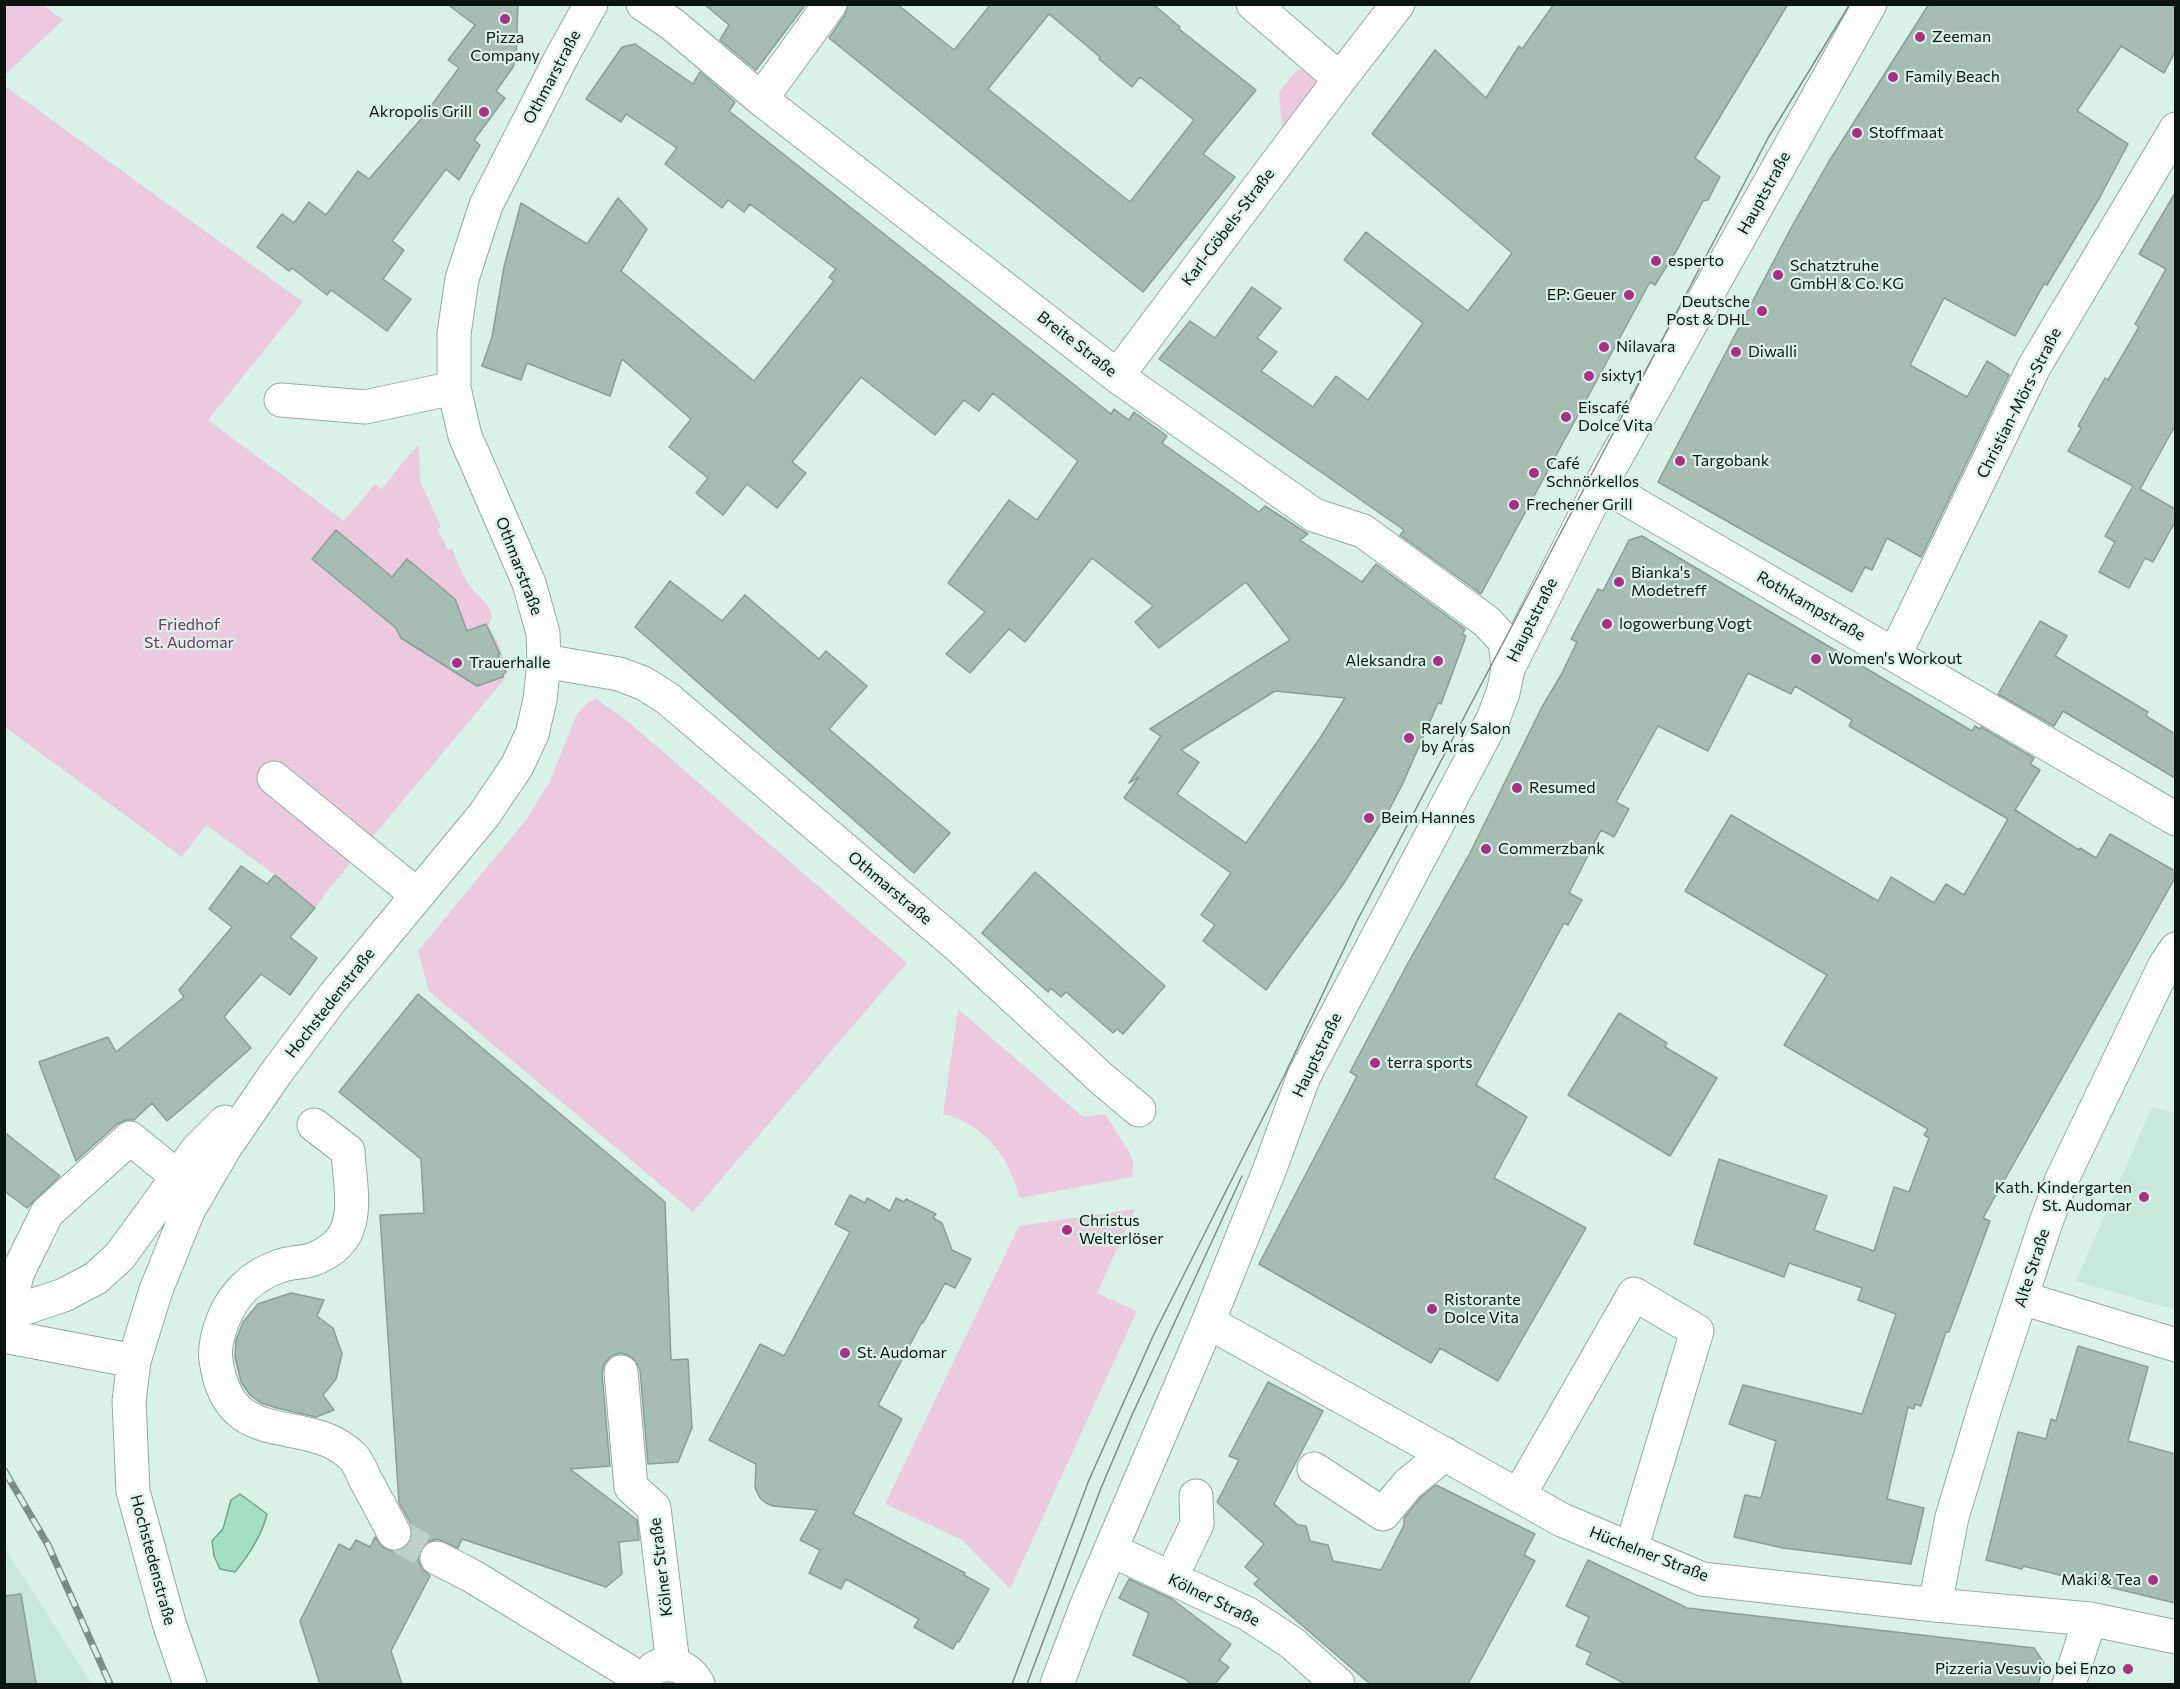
<!DOCTYPE html>
<meta charset="utf-8">
<style>
body{margin:0}
#map{position:relative;width:2180px;height:1689px;overflow:hidden;background:#d9f2e7;font-family:Commissioner,sans-serif}
canvas{display:block}
.frame{position:absolute;inset:0;border:6px solid #0b1410;pointer-events:none}
</style>
<div id="map">
<canvas width="2180" height="1689"></canvas>
<div class="frame"></div>
</div>
<script>
const c = document.querySelector('canvas').getContext('2d');
c.lineJoin = 'round';
function paint(path, color) { c.fillStyle = color; c.fill(path, 'evenodd'); }
function stroke(path, color, width, dash) { c.strokeStyle = color; c.lineWidth = width; c.lineCap = dash ? 'butt' : 'round'; c.setLineDash(dash || []); c.stroke(path); }
function write(font, color, halo, rows, align = 'center') {
  c.font = font + ' Commissioner,sans-serif'; c.lineWidth = 4.5; c.setLineDash([]); c.textBaseline = 'middle'; c.strokeStyle = halo; c.fillStyle = color; for (const [text, x, y, turn = 0] of rows) {
    c.save(); c.translate(x, y); c.rotate((+turn || 0) * Math.PI / 180); c.textAlign = isNaN(turn) ? turn : align; if (halo) c.strokeText(text, 0, 0); c.fillText(text, 0, 0); c.restore();
  }
}
paint(new Path2D(`
 M2152 1107 2175 1113V1310L2076 1281Z
 M5 1549 92 1684H5Z`), '#c7e8da');
paint(new Path2D(`
 M5 4 43 5 63 20 5 75Z
 M1305 69 1318 80 1319 89 1287 131 1282 129 1279 92 1297 70Z
 M5 86 303 302 208 420 344 521 375 484 382 489 404 461 419 444 420 481 441 527 437 529 448 550 452 549C457 560 462 574 469 585 476 595 501 610 488 625L499 645 508 671 503 681 332 885 315 908 275 875 206 825 182 857 5 727Z
 M596 699 625 719 907 963 693 1212 429 991 418 951 526 820 550 781 576 716 587 703Z
 M958 1009 1083 1117 1105 1114 1128 1150 1133 1161 1132 1177 1020 1198C1008 1157 987 1125 943 1114Z
 M1135 1209 1097 1293 1137 1311 1010 1589 962 1540 885 1504 1019 1226Z`), '#ecc9de');
const water = new Path2D(`
 M240 1494 267 1514C262 1535 248 1556 235 1572L220 1569 214 1556 212 1541 223 1529 231 1500Z`);
paint(water, '#a3dfc6');
stroke(water, '#75a28f', 1.5);
const building = new Path2D(`
 M447 4H518L516 59 513 67 496 91 505 98 474 140 480 145 459 180 446 169 392 241 404 250 383 279 411 299 387 331 331 290 327 295 292 268 289 271 257 247 282 214 294 223 309 202 326 215 358 171 369 179 422 118 459 68 448 60 475 25Z
 M704 4H806L756 70 720 40 729 25Z
 M848 4H897L954 50 991 4H1153L1180 27 1179 29 1256 90 1203 154 1235 177 1143 292 829 38 845 15ZM1049 14 1100 57 1099 59 1132 87 1140 77 1194 120 1130 202 988 89Z
 M1554 4H1788L1695 158 1720 177 1708 200 1703 201 1678 248 1655 285 1650 282 1481 594 1400 535 1404 530 1159 359 1190 321 1215 338 1252 287 1281 308 1257 338 1277 352 1261 371 1313 407 1336 376 1368 400 1423 323 1344 260 1366 232 1468 311 1512 253 1372 134 1435 50 1486 98 1519 46 1522 49Z
 M1929 4H2175V52L2164 73 2121 46 2077 111 2128 144 2100 197 2047 285 2044 284 2015 336 1944 298 1910 365 1967 397 1987 361 2009 375 1921 557 1887 538 1872 570 1865 567 1852 592 1658 482 1791 228 1828 163Z
 M635 44 693 84 700 72 735 102 729 111 1111 414 1114 409 1129 420 1134 412 1167 436 1162 443 1259 512 1265 506 1308 534 1300 540 1362 582 1376 564 1465 629 1462 634 1466 636 1441 704 1438 703 1403 783 1388 812 1344 883 1266 990 1203 941 1215 925 1201 915 1231 873 1124 798 1139 777 1129 783 1161 736 1150 729 1290 640 1246 582 1159 648 1135 622 1153 606 1092 558 1025 642 1009 629 970 673 946 654 985 612 948 583 1009 500 1037 520 1078 461 993 393 979 411 964 400 935 435 861 377 792 462 806 473 777 508 747 484 723 515 696 493 708 478 669 447 691 419 622 359 610 396 527 363 521 380 482 366 492 337 504 267 521 203 587 244 618 198 647 229 621 271 754 381 834 281 829 277 836 269 750 204 744 212 728 200 722 208 665 164 677 148 626 114 621 122 586 99 622 47ZM1275 691 1345 698 1320 738 1246 843 1177 794 1199 762 1181 750Z
 M2175 193V426L2140 489 2175 509V522L2153 562 2145 558 2129 588 2099 572 2115 542 2105 536 2133 486 2068 451 2081 428 2078 426 2105 378 2108 380 2139 327 2135 324 2166 269 2139 254Z
 M336 530 392 577 407 559 455 599 467 631 486 624 500 654 498 655 506 672 503 674V677L477 686 401 638 396 628 312 559Z
 M1642 536 1972 731 1975 726 1980 729 1981 727 2034 758 2030 764 2040 770 2015 810 2079 850 2080 848 2096 858 2110 834 2175 871V878L1983 1218 1990 1221 1949 1332H1946L1921 1406 1915 1404 1914 1409 1908 1407 1887 1499 1924 1508 1911 1564 1783 1548 1734 1537 1745 1495 1761 1498 1776 1441 1729 1424 1743 1385 1862 1414 1896 1314 1858 1300 1862 1288 1789 1263 1784 1277 1694 1244 1719 1159 1827 1196 1814 1230 1874 1251 1894 1187 1909 1192 1929 1138 1924 1135 1928 1129 1784 1045 1827 975 1685 891 1731 815 1878 901 1891 877 1934 903 1946 884 1964 895 2008 819 1849 726 1852 720 1795 686 1791 694 1748 673 1708 751 1658 726 1616 802 1629 809 1614 837 1601 830 1569 893 1582 900 1568 925 1564 923 1476 1085 1527 1117 1494 1178 1586 1228 1498 1381 1440 1348 1431 1363 1259 1264 1357 1076 1350 1072 1408 963 1470 853 1542 707 1561 675 1577 642 1571 639 1598 589 1603 591 1629 540Z
 M670 581 722 621 745 595 819 659 826 651 867 686 829 729 950 833 914 873 635 627Z
 M2040 621 2067 636 2055 656 2148 712 2146 716 2175 734V778L2063 711 2054 726 1998 694Z
 M241 866 267 884 275 875 315 908 290 937 317 958 290 995 261 974 224 1017 251 1048 192 1100 167 1121 152 1103 134 1120H126L117 1124 76 1161 39 1062 108 1037 116 1052 184 997 179 990 232 927 209 909Z
 M1035 872 1165 986 1123 1034 1117 1029 1113 1033 1066 992 1061 997 1051 988 1048 992 982 933Z
 M418 994 665 1202 671 1360 688 1359 692 1428 678 1462 648 1464 640 1370 636 1361 628 1355 620 1353 611 1356 604 1364 602 1374 610 1466 570 1469 637 1520 639 1540 619 1542 622 1574 606 1587 462 1539 458 1548 437 1539 427 1542 421 1549 418 1559 422 1569 430 1576 391 1651 402 1684H320L300 1621 339 1544 350 1550 356 1540 370 1547 375 1537 384 1548 394 1552 402 1550 409 1543 413 1534 411 1524 399 1503 380 1215 424 1213 421 1159 339 1092Z
 M1619 1013 1667 1043 1665 1047 1717 1078 1670 1156 1568 1095Z
 M4 1132 60 1176 27 1208 4 1191Z
 M850 1195 865 1203 867 1198 890 1211 896 1198 904 1202 906 1199 936 1214 933 1218 942 1223 952 1250 971 1259 955 1288 945 1283 923 1323 922 1322 878 1405 902 1419 853 1514 965 1573 964 1575 989 1589 959 1642 957 1641 953 1649 914 1627 919 1619 846 1579 841 1589 809 1573 820 1550 800 1540 817 1510 773 1506 766 1503 760 1498 755 1488 756 1464 709 1440 760 1344 784 1356 850 1232 835 1224Z
 M291 1293 324 1300 317 1316 333 1328 342 1354 336 1379 323 1395 334 1410 316 1417 277 1408 261 1403 250 1395 241 1382 235 1357 236 1340 243 1322 258 1304Z
 M2078 1346 2148 1367 2128 1441 2175 1454V1603L2023 1566 2022 1569 1986 1560 2018 1432 2046 1439 2051 1419 2056 1421Z
 M1268 1382 1323 1411 1274 1504 1298 1525 1306 1526 1310 1541 1328 1545 1333 1561 1381 1570 1404 1525V1518L1421 1497 1436 1485 1535 1534 1524 1555 1535 1561 1468 1684H1370L1254 1584 1259 1579 1245 1567 1264 1544 1217 1502 1239 1460 1229 1456Z
 M1588 1560 1687 1608 2034 1648 2044 1663 2038 1684H1626L1586 1664 1591 1653 1576 1646 1589 1617 1566 1606Z
 M1129 1579 1172 1599 1231 1644 1219 1660 1229 1667 1215 1684H1191L1185 1679 1133 1655 1149 1613 1119 1598Z
 M21 1594 36 1684H4V1596Z`);
paint(building, '#a6bdb3');
stroke(building, '#889f95', 1.5);
stroke(new Path2D(`
 M394 1533 437 1558`), '#bad1c7', 33, [33, 16]);
const minor = new Path2D(`
 M643 4 672 24 761 99 1117 376 1314 515 1363 531 1486 621 1505 641 1508 669
 M1253 4 1340 79
 M761 99 830 4
 M1117 376 1340 79 1398 4
 M281 400 365 407 454 388
 M1601 484 2176 819
 M1895 654 2034 367 2176 129
 M544 661 619 674 643 683 667 698 958 946 1102 1079 1139 1110
 M274 778 417 895
 M314 1125 348 1151C349 1177 357 1208 346 1232 339 1246 325 1255 311 1260 301 1263 290 1262 280 1266 253 1275 233 1294 223 1320 218 1333 214 1347 216 1360 229 1455 306 1410 353 1457 358 1462 361 1470 364 1477 374 1495 384 1514 394 1533
 M2022 1298 2176 1345
 M4 1320 19 1310 64 1295 96 1278 120 1256 197 1150 225 1122
 M1208 1322 1562 1520 1702 1579 1935 1605 2090 1619 2176 1637
 M5 1332 17 1274 47 1213 130 1138 178 1177
 M4 1336 134 1361
 M621 1372 631 1487 654 1508 673 1664
 M1314 1469 1383 1514 1408 1484 1445 1454
 M1519 1495 1634 1294 1697 1331 1631 1549
 M1111 1550 1248 1614 1292 1643 1338 1684
 M437 1558 472 1576 641 1679
 M1171 1578 1197 1524 1196 1496
 M1935 1605 1952 1517 1986 1404 2045 1225 2061 1181 2165 965 2176 949
 M654 1668C671 1660 689 1667 698 1684
 M190 1684 169 1623 133 1491 129 1401 134 1361 156 1290 188 1211 226 1146 276 1073 333 997 484 815 517 766 532 734 540 700 544 661 543 633 529 583 465 436 454 388V334L462 279 486 205 561 58 591 4
 M1057 1684 1086 1607 1208 1322 1269 1171 1304 1076 1493 719 1503 693 1508 669 1601 484 1870 4
 M2069 1684 2090 1619`);
stroke(minor, '#93aaa0', 35);
stroke(minor, '#fff', 33);
stroke(new Path2D(`
 M1012 1684 1089 1480 1153 1336 1285 1074 1357 921 1768 138 1850 4
 M1027 1684 1101 1488 1132 1415 1242 1176`), '#7b8d85', 1.5);
const rail = new Path2D(`
 M4 1470 48 1545 110 1684`);
stroke(rail, '#7b8d85', 7);
stroke(rail, '#d9f2e7', 4.5, [14]);
for (const [x, y, r, color] of [
 [505,19,6,"#a83086"],
 [1920,37,6,"#a83086"],
 [1893,77,6,"#a83086"],
 [484,112,6,"#a83086"],
 [1857,133,6,"#a83086"],
 [1656,261,6,"#a83086"],
 [1778,275,6,"#a83086"],
 [1629,295,6,"#a83086"],
 [1762,311,6,"#a83086"],
 [1604,347,6,"#a83086"],
 [1736,352,6,"#a83086"],
 [1589,376,6,"#a83086"],
 [1566,417,6,"#a83086"],
 [1680,461,6,"#a83086"],
 [1534,473,6,"#a83086"],
 [1514,505,6,"#a83086"],
 [1619,582,6,"#a83086"],
 [1607,624,6,"#a83086"],
 [1816,659,6,"#a83086"],
 [1438,661,6,"#a83086"],
 [457,663,6,"#a83086"],
 [1409,738,6,"#a83086"],
 [1517,788,6,"#a83086"],
 [1369,818,6,"#a83086"],
 [1486,849,6,"#a83086"],
 [1375,1063,6,"#a83086"],
 [2144,1197,6,"#a83086"],
 [1067,1230,6,"#a83086"],
 [1432,1309,6,"#a83086"],
 [845,1353,6,"#a83086"],
 [2153,1580,6,"#a83086"],
 [2128,1669,6,"#a83086"]
]) { const dot = new Path2D(); dot.arc(x, y, r, 0, 2 * Math.PI); c.fillStyle = color; c.fill(dot); stroke(dot, '#d9f2e7', 2); }
write('16px', '#0b1410', '#d9f2e7', [
 ["Zeeman",1932,37],
 ["Pizza",505,38,"center"],
 ["Company",505,56,"center"],
 ["Family Beach",1905,77],
 ["Akropolis Grill",472,112,"right"],
 ["Stoffmaat",1869,133],
 ["esperto",1668,261],
 ["Schatztruhe",1790,266],
 ["GmbH & Co. KG",1790,284],
 ["EP: Geuer",1617,295,"right"],
 ["Deutsche",1750,302,"right"],
 ["Post & DHL",1750,320,"right"],
 ["Nilavara",1616,347],
 ["Diwalli",1748,352],
 ["sixty1",1601,376],
 ["Eiscafé",1578,408],
 ["Dolce Vita",1578,426],
 ["Targobank",1692,461],
 ["Café",1546,464],
 ["Schnörkellos",1546,482],
 ["Frechener Grill",1526,505],
 ["Bianka's",1631,573],
 ["Modetreff",1631,591],
 ["logowerbung Vogt",1619,624],
 ["Women's Workout",1828,659],
 ["Aleksandra",1426,661,"right"],
 ["Trauerhalle",469,663],
 ["Rarely Salon",1421,729],
 ["by Aras",1421,747],
 ["Resumed",1529,788],
 ["Beim Hannes",1381,818],
 ["Commerzbank",1498,849],
 ["terra sports",1387,1063],
 ["Kath. Kindergarten",2132,1188,"right"],
 ["St. Audomar",2132,1206,"right"],
 ["Christus",1079,1221],
 ["Welterlöser",1079,1239],
 ["Ristorante",1444,1300],
 ["Dolce Vita",1444,1318],
 ["St. Audomar",857,1353],
 ["Maki & Tea",2141,1580,"right"],
 ["Pizzeria Vesuvio bei Enzo",2116,1669,"right"]
], 'left');
write('16px', '#0b1410', '#d9f2e7', [
 ["Othmarstraße",552,77,-62],
 ["Hauptstraße",1764,193,-61],
 ["Karl-Göbels-Straße",1228,227,-53],
 ["Breite Straße",1077,344,38],
 ["Christian-Mörs-Straße",2019,403,-63],
 ["Othmarstraße",519,566,69],
 ["Rothkampstraße",1811,606,30],
 ["Hauptstraße",1532,620,-63],
 ["Othmarstraße",890,888,40],
 ["Hochstedenstraße",330,1003,-52],
 ["Hauptstraße",1317,1055,-64],
 ["Alte Straße",2032,1268,-72],
 ["Hüchelner Straße",1649,1554,21],
 ["Hochstedenstraße",153,1560,75],
 ["Kölner Straße",661,1567,-97],
 ["Kölner Straße",1214,1600,26]
]);
write('16px', '#72365f', '#d9f2e7', [
 ["Friedhof",189,625],
 ["St. Audomar",189,643]
]);
</script>
